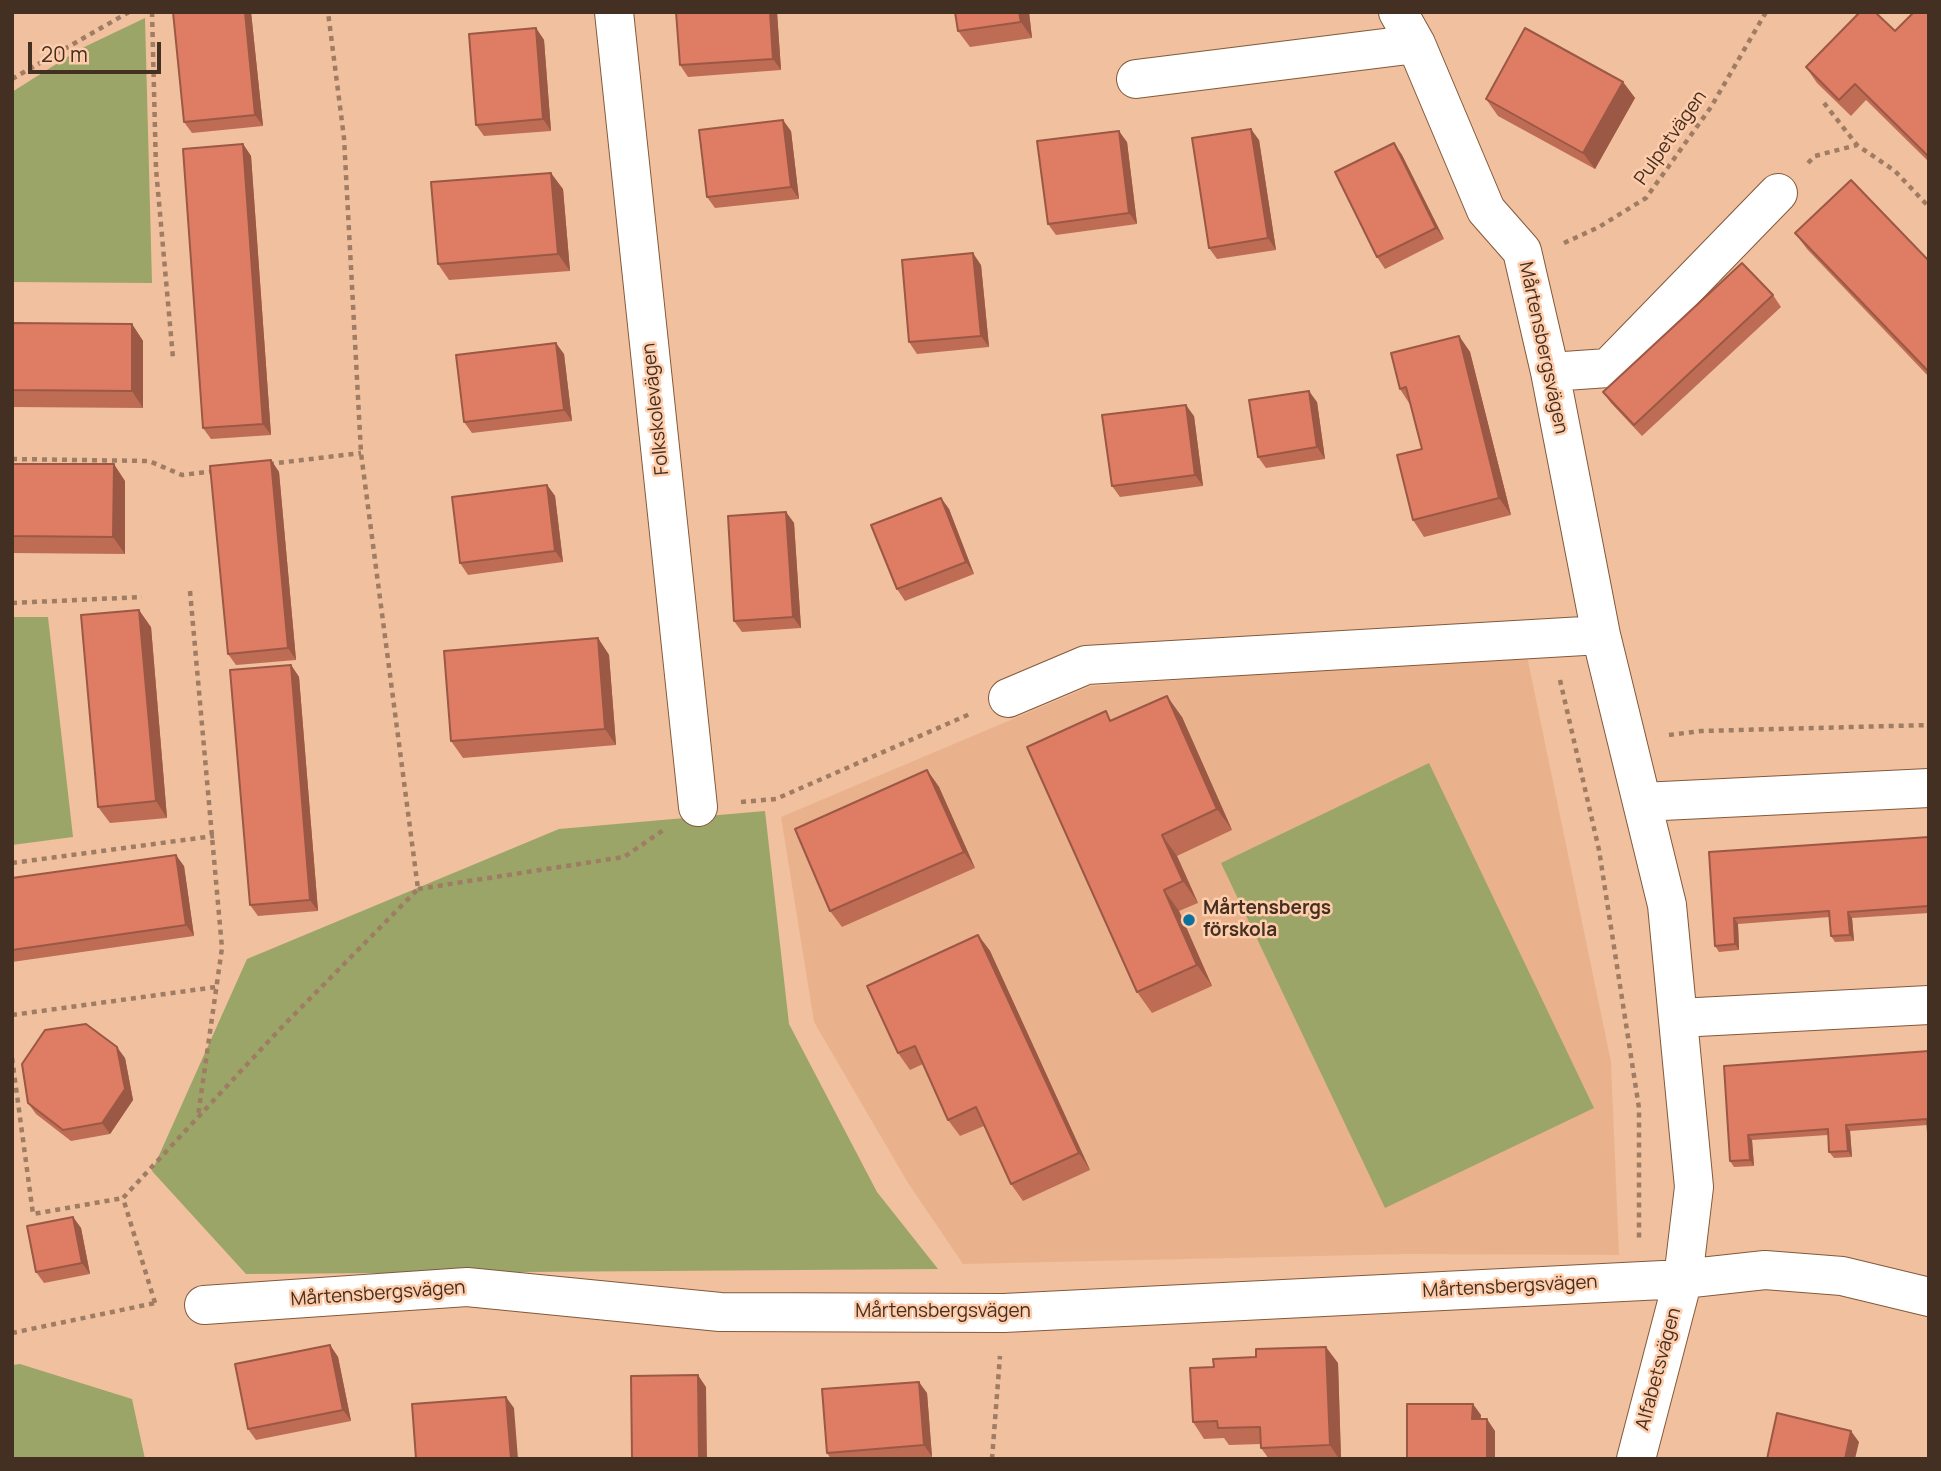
<!DOCTYPE html>
<meta charset="utf-8">
<style>
body{margin:0}
#map{position:relative;width:1941px;height:1471px;overflow:hidden;background:#f1c09f;font-family:Manrope,sans-serif}
canvas{display:block}
.frame{position:absolute;inset:0;border:14px solid #433022;pointer-events:none}
.scale{position:absolute;left:28px;top:42px;width:133px;height:32px;box-sizing:border-box;border:4px solid #433022;border-top:0;padding-left:9px;font-size:21px;line-height:24px;white-space:nowrap;color:#433022;-webkit-text-stroke:5px #ffcdab;paint-order:stroke}
</style>
<div id="map">
<canvas width="1941" height="1471"></canvas>
<div class="frame"></div>
<div class="scale">20 m</div>
</div>
<script>
const c = document.querySelector('canvas').getContext('2d');
c.lineJoin = 'round';
function paint(path, color) { c.fillStyle = color; c.fill(path, 'evenodd'); }
function stroke(path, color, width, dash) { c.strokeStyle = color; c.lineWidth = width; c.lineCap = dash ? 'butt' : 'round'; c.setLineDash(dash || []); c.stroke(path); }
function write(font, color, halo, rows, align = 'center') {
  c.font = font + ' Manrope,sans-serif'; c.lineWidth = 5; c.setLineDash([]); c.textBaseline = 'middle'; c.strokeStyle = halo; c.fillStyle = color; for (const [text, x, y, turn = 0] of rows) {
    c.save(); c.translate(x, y); c.rotate((+turn || 0) * Math.PI / 180); c.textAlign = isNaN(turn) ? turn : align; if (halo) c.strokeText(text, 0, 0); c.fillText(text, 0, 0); c.restore();
  }
}
paint(new Path2D(`
 M1527 656 1611 1062 1619 1255 1407 1254 963 1264 908 1183 814 1022 781 817 1091 686Z`), '#e9b28c');
paint(new Path2D(`
 M145 18 152 283 12 282V92L80 49Z
 M12 617H48L73 837 12 845Z
 M1429 763 1594 1108 1385 1208 1221 863Z
 M765 811 789 1024 877 1192 938 1269 246 1274 152 1171 247 959 559 829Z
 M20 1364 132 1399 145 1459H12V1365Z`), '#9ba568');
const minor = new Path2D(`
 M614 12 698 807
 M1398 12 1416 44 1486 210 1522 251 1550 372 1601 635 1667 905 1694 1187 1683 1279 1636 1459
 M1136 79 1416 44
 M1550 372 1608 368 1778 193
 M1008 698 1086 665 1601 635
 M1642 802 1929 788
 M1678 1018 1929 1005
 M204 1305 467 1287 720 1312 1004 1313 1683 1279 1765 1270 1842 1276 1929 1297`);
stroke(minor, '#83593a', 40);
stroke(new Path2D(`
 M152 12 156 169 173 358
 M12 79 129 12
 M1824 103 1857 145
 M1808 163 1815 156 1857 145 1895 171 1929 207
 M1564 243 1599 227 1646 198 1711 107 1766 12
 M12 459 149 461 182 475 215 471
 M269 464 361 453
 M190 591 222 948 198 1116
 M12 603 142 597
 M1560 680 1599 850 1639 1108V1241
 M1669 735 1701 731 1929 725
 M741 802 776 799 970 714
 M12 863 214 836
 M418 889 624 857 665 829
 M12 1015 216 987
 M12 1058 33 1214 123 1198
 M155 1303 123 1198 279 1030 418 889 361 453 344 138 328 12
 M12 1333 155 1303
 M992 1459 1000 1356`), '#9f7c64', 4.5, [5, 5]);
stroke(minor, '#fff', 38);
paint(new Path2D(`
 M173 12H251L263 126 192 133 184 122Z
 M676 12H777L781 70 688 77 680 65Z
 M1029 12 1032 38 970 47 958 31Z
 M1929 12V162L1866 100 1851 116 1817 83 1806 67 1895 31Z
 M536 28 544 40 551 131 484 136 476 125Z
 M1623 82 1635 98 1595 169 1498 116 1486 99Z
 M791 131 799 199 715 208 707 197Z
 M1259 140 1276 250 1217 259 1209 248Z
 M1127 142 1137 224 1056 235 1048 224Z
 M1394 143 1402 155 1444 239 1385 269 1377 257Z
 M243 144 251 156 271 435 211 439 203 428Z
 M563 189 570 271 449 280 438 264Z
 M1795 233 1929 261V377L1807 249Z
 M981 265 989 347 917 354 909 342Z
 M1773 295 1781 307 1642 436 1611 403 1603 392Z
 M12 323 132 324 143 341V408L12 407Z
 M1459 336 1470 352 1511 515 1424 537 1413 520 1422 449 1411 406 1400 389Z
 M564 354 572 421 472 433 464 422Z
 M1317 402 1325 459 1266 468 1258 457Z
 M1194 416 1203 486 1120 497 1112 486Z
 M271 460 279 472 296 660 236 665 228 654Z
 M12 464 125 481V554L12 553Z
 M547 485 555 496 563 562 468 575 460 563Z
 M941 498 949 509 974 574 905 601 897 589Z
 M786 512 794 523 801 628 742 632 734 621Z
 M151 627 167 818 110 823 98 807Z
 M598 638 609 655 616 745 463 758 451 741Z
 M291 665 299 677 318 911 258 916 250 905Z
 M1182 717 1232 830 1177 856 1198 903 1179 911 1212 986 1152 1013 1137 992 1112 720Z
 M927 770 939 787 975 868 842 927 830 911Z
 M1929 837V913L1852 918 1854 941 1835 942 1831 936 1830 917 1738 924 1739 950 1719 952 1715 946 1709 852Z
 M184 866 194 936 12 962V878Z
 M978 935 990 951 1090 1170 1023 1201 1011 1184 984 1126 960 1136 948 1120 923 1064 910 1070 898 1053Z
 M1929 1051 1927 1125 1850 1131 1852 1157 1834 1158 1829 1152 1828 1135 1752 1140 1754 1166 1734 1167 1730 1161 1724 1066Z
 M125 1058 133 1100 110 1134 71 1141 36 1114 28 1103Z
 M73 1217 81 1228 90 1274 44 1283 36 1272Z
 M330 1345 338 1357 351 1421 256 1440 248 1429Z
 M1338 1363 1341 1459H1269L1261 1448V1444L1229 1445 1224 1438 1204 1439 1193 1422Z
 M927 1393 932 1457 904 1459H831L827 1453Z`), '#bf6c55');
paint(new Path2D(`
 M245 12H251L263 126 255 115Z
 M770 12H777L781 70 773 59Z
 M1019 12H1029L1032 38 1021 22Z
 M536 28 544 40 551 131 543 119Z
 M1623 82 1635 98 1595 169 1583 153Z
 M783 120 791 131 799 199 791 187Z
 M1251 129 1259 140 1276 250 1268 238Z
 M1119 131 1127 142 1137 224 1129 213Z
 M1394 143 1402 155 1444 239 1436 228Z
 M243 144 251 156 271 435 263 424Z
 M551 173 563 189 570 271 558 254Z
 M973 253 981 265 989 347 981 336Z
 M132 324 143 341V408L132 391Z
 M1459 336 1470 352 1511 515 1499 498Z
 M556 343 564 354 572 421 564 410Z
 M1309 391 1317 402 1325 459 1317 447Z
 M1186 405 1194 416 1203 486 1195 475Z
 M271 460 279 472 296 660 288 648Z
 M114 464 125 481V554L113 537Z
 M547 485 555 496 563 562 555 551Z
 M941 498 949 509 974 574 966 562Z
 M786 512 794 523 801 628 793 617Z
 M139 610 151 627 167 818 156 801Z
 M598 638 609 655 616 745 605 729Z
 M291 665 299 677 318 911 310 900Z
 M1167 696 1182 717 1232 830 1217 809Z
 M927 770 939 787 975 868 964 852Z
 M1162 835 1177 856 1198 903 1183 881Z
 M176 855 184 866 194 936 186 925Z
 M1164 890 1179 911 1212 986 1197 965Z
 M1848 912 1852 918 1854 941 1850 935Z
 M1734 918 1738 924 1739 950 1735 944Z
 M978 935 990 951 1090 1170 1079 1153Z
 M117 1047 125 1058 133 1100 110 1134 102 1123Z
 M1846 1125 1850 1131 1852 1157 1848 1151Z
 M1748 1135 1752 1140 1754 1166 1750 1160Z
 M73 1217 81 1228 90 1274 82 1263Z
 M330 1345 338 1357 351 1421 343 1410Z
 M1326 1347 1338 1363 1341 1459H1339L1330 1445Z
 M698 1375 706 1387 707 1459H699Z
 M919 1382 927 1393 932 1457 924 1445Z
 M506 1397 514 1408 518 1459H511Z
 M1473 1404 1481 1415 1480 1431 1472 1419Z
 M1487 1419 1495 1431V1459H1487Z
 M1851 1431 1859 1442 1855 1459H1845Z`), '#9b5845');
const building = new Path2D(`
 M173 12H245L255 115 184 122Z
 M676 12H770L773 59 680 65Z
 M955 12H1019L1021 22 958 31Z
 M1860 12H1875L1895 31 1914 12H1929V157L1855 84 1839 100 1806 67Z
 M536 28 543 119 476 125 469 34Z
 M1525 28 1623 82 1583 153 1486 99Z
 M783 120 791 187 707 197 699 130Z
 M1251 129 1268 238 1209 248 1192 138Z
 M1119 131 1129 213 1048 224 1037 141Z
 M1394 143 1436 228 1377 257 1335 172Z
 M243 144 263 424 203 428 183 149Z
 M551 173 558 254 438 264 431 182Z
 M1851 180 1929 261V372L1795 233Z
 M973 253 981 336 909 342 902 260Z
 M1742 263 1773 295 1634 425 1603 392Z
 M12 323 132 324V391L12 390Z
 M1459 336 1499 498 1413 520 1397 455 1422 449 1406 387 1400 389 1391 353Z
 M556 343 564 410 464 422 456 355Z
 M1309 391 1317 447 1258 457 1249 400Z
 M1186 405 1195 475 1112 486 1102 415Z
 M271 460 288 648 228 654 210 466Z
 M12 464H114L113 537 12 536Z
 M547 485 555 551 460 563 452 497Z
 M941 498 966 562 897 589 871 525Z
 M786 512 793 617 734 621 728 516Z
 M139 610 156 801 98 807 81 615Z
 M598 638 605 729 451 741 444 651Z
 M291 665 310 900 250 905 230 670Z
 M1167 696 1217 809 1162 835 1183 881 1164 890 1197 965 1137 992 1027 747 1106 711 1110 721Z
 M927 770 964 852 830 911 795 829Z
 M1929 837V913L1928 906 1848 912 1850 935 1831 936 1829 911 1734 918 1735 944 1715 946 1709 852Z
 M176 855 186 925 12 950V878Z
 M978 935 1079 1153 1011 1184 976 1107 948 1120 915 1046 898 1053 867 986Z
 M86 1024 117 1047 125 1089 102 1123 63 1130 28 1103 22 1064 45 1030Z
 M1929 1051V1146L1927 1119 1846 1125 1848 1151 1829 1152 1828 1129 1748 1135 1750 1160 1730 1161 1724 1066Z
 M73 1217 82 1263 36 1272 27 1226Z
 M330 1345 343 1410 248 1429 235 1364Z
 M1326 1347 1330 1445 1261 1448 1260 1427 1218 1428 1217 1421 1193 1422 1190 1368 1214 1367 1213 1359 1256 1357V1349Z
 M698 1375 699 1459H632L631 1376Z
 M919 1382 924 1445 827 1453 822 1389Z
 M506 1397 511 1459H416L412 1404Z
 M1407 1404H1473L1472 1419H1487V1459H1407Z
 M1777 1413 1851 1431 1845 1459H1767Z`);
paint(building, '#de7d63');
stroke(building, '#9b5845', 2);
for (const [x, y, r, color] of [
 [1189,920,7,"#0d719e"]
]) { const dot = new Path2D(); dot.arc(x, y, r, 0, 2 * Math.PI); c.fillStyle = color; c.fill(dot); stroke(dot, '#ffcdab', 2.5); }
write('19px', '#433022', '#ffcdab', [
 ["Pulpetvägen",1671,138,-55],
 ["Mårtensbergsvägen",1543,348,78],
 ["Folkskolevägen",656,409,-96],
 ["Mårtensbergsvägen",1510,1287,-3],
 ["Mårtensbergsvägen",378,1294,-4],
 ["Mårtensbergsvägen",943,1312],
 ["Alfabetsvägen",1659,1369,-75]
]);
write('bold 19px', '#433022', '#ffcdab', [
 ["Mårtensbergs",1203,909],
 ["förskola",1203,931]
], 'left');
</script>
